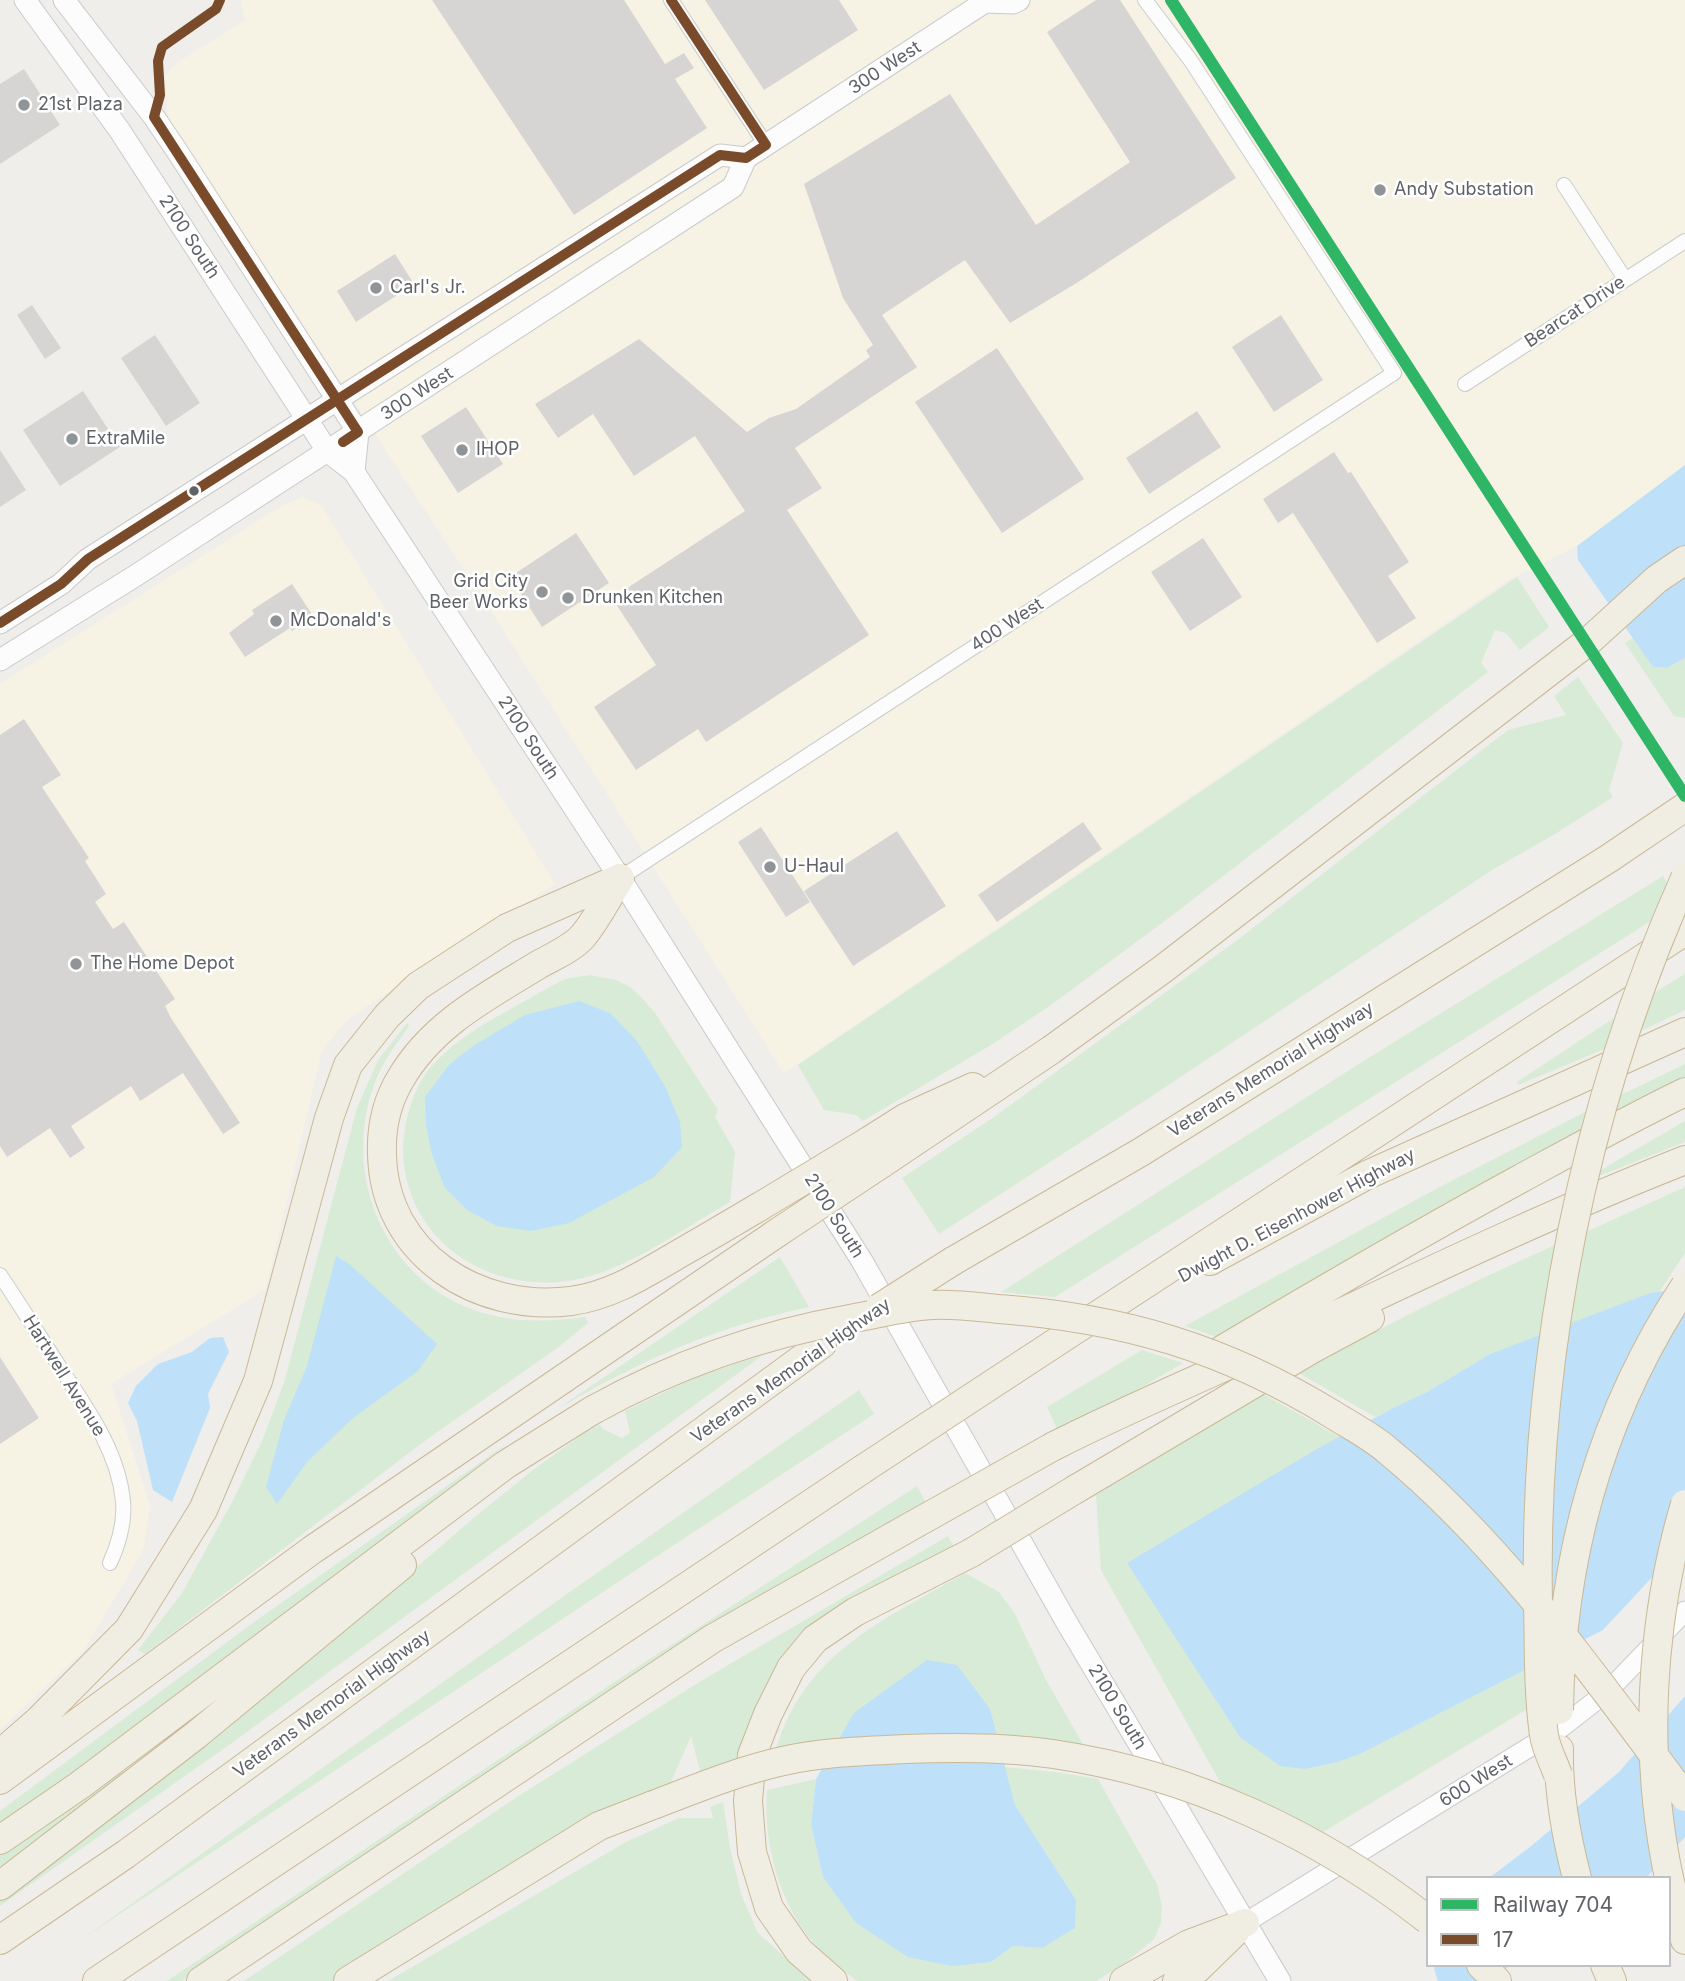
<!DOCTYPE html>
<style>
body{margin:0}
#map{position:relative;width:1685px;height:1981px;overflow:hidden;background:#efeeea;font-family:Inter,sans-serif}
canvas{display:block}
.legend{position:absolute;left:1426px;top:1876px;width:245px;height:91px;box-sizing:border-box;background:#fff;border:2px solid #bfc1c3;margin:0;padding:9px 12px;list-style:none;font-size:21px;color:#5f6368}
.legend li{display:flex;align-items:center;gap:14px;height:35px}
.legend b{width:35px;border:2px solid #bfc1c3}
</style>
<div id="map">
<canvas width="1685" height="1981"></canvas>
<ul class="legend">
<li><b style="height:9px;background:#2eb566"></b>Railway 704</li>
<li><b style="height:9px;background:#7a4b2a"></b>17</li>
</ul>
</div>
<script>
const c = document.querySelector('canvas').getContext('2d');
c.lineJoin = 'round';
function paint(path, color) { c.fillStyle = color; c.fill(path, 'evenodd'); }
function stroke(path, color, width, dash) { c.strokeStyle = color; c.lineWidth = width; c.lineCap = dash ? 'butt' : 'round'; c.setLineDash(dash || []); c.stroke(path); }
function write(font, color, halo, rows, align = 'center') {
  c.font = font + ' Inter,sans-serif'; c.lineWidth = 5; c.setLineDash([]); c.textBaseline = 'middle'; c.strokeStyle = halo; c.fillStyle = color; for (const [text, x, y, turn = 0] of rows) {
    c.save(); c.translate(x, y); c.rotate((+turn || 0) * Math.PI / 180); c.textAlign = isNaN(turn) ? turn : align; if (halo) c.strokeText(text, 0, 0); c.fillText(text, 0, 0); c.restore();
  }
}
paint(new Path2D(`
 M241 0H1685V465L1577 546 1507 581 784 1073 479 592 168 119 165 76 178 62 245 20Z
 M302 497 317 503 324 510 555 884 349 1018 322 1050 266 1289 111 1384 150 1505 144 1548 84 1650 0 1729V684L283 505Z`), '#f7f3e4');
paint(new Path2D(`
 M1517 577 1549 627 1520 650 1506 633 1495 630 1481 663 1488 672 1170 917 1051 1005 991 1045 863 1121 856 1115 824 1110 798 1065Z
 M1633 638 1653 667 1668 668 1685 658V718L1674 716 1625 643Z
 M1578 677 1623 743 1609 790 1613 797 1555 834 1492 870 1149 1098 939 1234 902 1178 994 1117 1236 941 1508 730 1566 715 1554 696Z
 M1663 876 1667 883 1654 919 1055 1297 1001 1292 1362 1062Z
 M1685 974V1010L1639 1032 1652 994Z
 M590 975 616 980 630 987 642 998 655 1013 718 1110 715 1117 735 1152 730 1202C679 1231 617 1278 559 1282 476 1288 403 1233 403 1147 404 1125 410 1101 421 1081 446 1039 507 1012 548 988L565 979Z
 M1617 1016 1607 1048 1518 1085 1517 1082Z
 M407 1023 409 1026C398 1042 386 1057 378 1075 339 1165 379 1276 474 1310 510 1323 547 1322 585 1317L588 1323 556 1349 426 1440 145 1654 138 1650 182 1593 231 1504 262 1441 284 1383 357 1108 378 1060Z
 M1685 1064V1092L1609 1130 1619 1096Z
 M1587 1111 1578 1146 1223 1339 1185 1326 1436 1189Z
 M1685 1121V1142L1599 1176V1171Z
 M1685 1187V1253L1659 1292 1650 1293 1568 1326 1586 1232Z
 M1555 1245 1542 1335 1490 1354 1427 1392 1375 1417 1299 1373C1382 1326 1468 1284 1555 1245Z
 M780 1257 809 1307C714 1327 639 1361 556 1410Z
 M1142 1350 1183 1363 1060 1435 1047 1407Z
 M763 1355 229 1745 0 1906V1900L293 1673 482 1511 533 1470 584 1433 600 1425 603 1429 622 1438 630 1433 625 1411 696 1377Z
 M859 1390 874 1414 651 1560 82 1939 564 1596Z
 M1263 1394 1340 1437 1127 1563 1305 1769 1338 1762 1360 1754 1526 1669 1529 1708 1323 1832 1223 1787 1101 1570 1096 1495Z
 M509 1442C343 1574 174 1702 0 1824V1811L250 1625Z
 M917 1486 928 1507 431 1812 182 1981H167L622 1677Z
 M948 1536 954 1547 872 1595 755 1724 728 1773 703 1782 691 1736 665 1796 343 1981H244L517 1797 701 1681Z
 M965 1573 999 1592 1015 1614 1046 1680 1087 1751 833 1749 773 1760C800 1654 879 1623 965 1573Z
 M1005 1767 1055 1772 1098 1779 1157 1884 1162 1906 1161 1923 1154 1939 1124 1964 1096 1981H857C843 1970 828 1959 816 1946 779 1905 763 1843 767 1790L816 1779 811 1825 823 1877 857 1923 991 1962 1013 1946 1042 1948 1076 1900 1015 1805Z
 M119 1769 129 1776 0 1871V1853Z
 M723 1802 730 1848 741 1894 758 1933 812 1981H388L626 1842 679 1818H713L710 1807Z`), '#d8ebd6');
paint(new Path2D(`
 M1685 465V658L1667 668 1653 667 1578 560 1577 546Z
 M579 1001 610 1013 637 1041 665 1086 680 1122 682 1147 654 1177 569 1223 531 1231 497 1226 467 1210 445 1188 432 1155 426 1125 425 1097 449 1065 473 1046 525 1015Z
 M336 1256 348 1263 437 1344 418 1371 353 1418 307 1462 277 1504 266 1487 284 1420 307 1366Z
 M1685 1288V1542L1603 1630 1360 1754 1338 1762 1305 1769 1280 1766 1240 1737 1127 1563 1315 1450 1393 1408 1427 1392 1490 1354 1650 1293Z
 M223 1337 229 1352 208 1394 210 1408 172 1502 153 1490 137 1421 128 1403 136 1386 158 1364 192 1352 210 1338Z
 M927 1660 957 1665 990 1709 1015 1805 1076 1900 1075 1928 1042 1948 1013 1946 991 1962 952 1966 908 1957 856 1923 823 1877 811 1825 816 1779 854 1713Z
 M1685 1696V1837L1646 1878H1489L1530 1847 1619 1772Z
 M1433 1965H1510L1493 1981H1438Z`), '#bfe0f9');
paint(new Path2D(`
 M432 0H624L665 64 684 53 694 68 675 79 707 128 574 215Z
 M705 0H839L858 30 764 90Z
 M1096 0H1120L1236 178 1075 284 1010 323 965 260 882 315 917 367 795 448 822 488 787 510 869 635 706 742 698 729 636 770 594 707 656 665 612 598 745 511 695 436 634 476 593 414 558 438 535 404 639 339 747 432 769 418 796 409 870 357 866 350 873 345 843 298 804 184 950 94 1036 225 1130 162 1047 32Z
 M24 69 60 125 0 164V84Z
 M395 254 414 284 356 322 337 291Z
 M32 305 61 348 45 359 17 315Z
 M1281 315 1323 380 1274 412 1232 347Z
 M155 335 200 403 166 426 121 358Z
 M997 348 1084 479 1002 533 915 402Z
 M83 391 120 447 60 486 23 430Z
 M466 407 503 464 458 493 421 436Z
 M1197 411 1221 447 1149 494 1126 458Z
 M0 450 26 490 0 507Z
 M1334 452 1348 473 1351 472 1409 562 1388 576 1416 618 1377 643 1293 513 1278 523 1263 499Z
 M576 533 609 583 542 627 510 577Z
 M1203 538 1242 597 1190 631 1151 572Z
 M292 584 313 616 292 631 290 628 245 657 229 633 254 614 252 610Z
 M24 719 61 775 42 787 89 858 85 861 106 894 95 902 113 929 124 922 175 999 165 1006 171 1018 240 1123 223 1134 183 1073 140 1101 131 1086 71 1126 85 1148 70 1158 50 1128 7 1157 0 1146V735Z
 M1083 822 1102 849 997 922 978 895Z
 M761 827 810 902 786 917 738 842Z
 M897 831 946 906 853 966 804 891Z
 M0 1357 39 1418 0 1444Z`), '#d6d5d3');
const minor = new Path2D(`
 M671 0 766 145
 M1564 185 1625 279
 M1465 384 1685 241
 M620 878 1394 373 1191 61 1145 0
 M0 1275C20 1305 39 1335 59 1366 86 1407 118 1450 123 1501 125 1523 119 1543 110 1563`);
const tertiary = new Path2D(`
 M1245 1923 1562 1727 1608 1691 1685 1611`);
const secondary = new Path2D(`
 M25 0 120 131 328 452 354 472 620 878 862 1261 1067 1623 1280 1981
 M64 0 154 117 177 151 358 432 354 472
 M987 2 1013 3 1019 0
 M0 623 61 584 88 559 720 155 746 158
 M0 660 135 576 733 187 746 158 988 0`);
const motorway = new Path2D(`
 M620 878C608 897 597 919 583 936 573 948 552 957 538 965 486 997 433 1024 401 1078 387 1101 381 1128 382 1154 384 1254 478 1313 571 1301 610 1296 643 1275 677 1255 705 1239 732 1223 759 1207
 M867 1142 905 1118 973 1087
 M881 1164 1051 1050 1163 969 1590 640 1657 579 1685 560
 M953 1261 1141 1152 1608 859 1685 807
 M1210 1261 1367 1175 1685 1032
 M1215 1354C1316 1294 1417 1235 1520 1179 1575 1149 1629 1119 1685 1092
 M1029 1360 1685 931
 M1054 1446C1129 1408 1206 1376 1281 1341 1415 1278 1548 1214 1685 1160
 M1076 1489 1312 1349 1370 1318
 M1559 1749C1558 1793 1566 1836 1577 1878
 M0 1754 38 1721 129 1629 203 1510 258 1381 329 1118 348 1065 387 1016 418 986 507 928 620 878
 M0 1780 312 1550 777 1233
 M0 1840 80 1785 505 1465 593 1410
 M1669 1878 1685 1940
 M0 1886 196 1735 402 1565
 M0 1940 126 1854 822 1344
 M1481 1965 1497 1981
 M1605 1965 1612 1981
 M97 1981 863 1469
 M201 1981 712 1639 915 1524
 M348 1981 599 1826 653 1805
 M833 1981 799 1951 769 1908 752 1852 748 1801 752 1755 768 1714 791 1668 815 1639 855 1612 971 1553
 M1124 1981 1189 1944 1245 1923
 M1177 1981 1197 1969 1235 1932`);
stroke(minor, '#cbcccc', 16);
stroke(tertiary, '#cbcccc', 21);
stroke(secondary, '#cacacb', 23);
stroke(motorway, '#c8b996', 30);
stroke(minor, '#fdfcfc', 14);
stroke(tertiary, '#fdfcfc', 19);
stroke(secondary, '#fdfcfc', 21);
stroke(motorway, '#f0ede3', 28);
const motorwayBridge = new Path2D(`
 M759 1207 867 1142
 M777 1233 881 1164
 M879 1308 953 1261
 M593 1410C674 1365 759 1335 850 1319 878 1314 905 1306 934 1305 955 1304 978 1307 999 1309 1124 1318 1226 1349 1332 1414 1351 1426 1371 1436 1387 1450 1505 1547 1594 1676 1685 1797
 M863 1469 1029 1360
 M915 1524 1054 1446
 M971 1553 1076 1489
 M1559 1710C1561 1556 1600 1415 1685 1286
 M1558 1775C1554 1763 1546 1749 1544 1735 1538 1692 1539 1647 1538 1603 1533 1357 1584 1104 1685 878
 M653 1805C695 1789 738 1771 783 1761 822 1752 865 1751 905 1749 954 1747 1004 1747 1053 1754 1190 1774 1320 1835 1428 1920
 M1669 1878C1643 1756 1650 1623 1685 1504`);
stroke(motorwayBridge, '#c8b996', 30, []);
stroke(motorwayBridge, '#f0ede3', 28);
stroke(new Path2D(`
 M220 0 216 9 162 47 158 61 160 95 154 117 358 432 343 442
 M0 623 61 584 88 559 720 155 746 158 766 145 671 0`), '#7a4b2a', 10);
stroke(new Path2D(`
 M1171 0 1685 796`), '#2eb566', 12);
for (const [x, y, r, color] of [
 [24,105,7,"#919496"],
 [1380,190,7,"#919496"],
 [376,288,7,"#919496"],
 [72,439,7,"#919496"],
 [462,450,7,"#919496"],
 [194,491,6,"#5f6368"],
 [542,592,7,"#919496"],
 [568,598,7,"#919496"],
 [276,621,7,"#919496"],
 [770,867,7,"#919496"],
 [76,964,7,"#919496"]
]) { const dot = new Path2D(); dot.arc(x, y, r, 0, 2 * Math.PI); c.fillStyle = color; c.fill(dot); stroke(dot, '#fff', 2.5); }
write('18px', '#5f6368', '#fff', [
 ["300 West",885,68,-33],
 ["2100 South",189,237,57],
 ["Bearcat Drive",1575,312,-33],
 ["300 West",417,394,-33],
 ["400 West",1007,625,-33],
 ["2100 South",528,738,57],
 ["Veterans Memorial Highway",1271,1070,-32],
 ["2100 South",834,1216,58],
 ["Dwight D. Eisenhower Highway",1297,1216,-28],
 ["Veterans Memorial Highway",791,1371,-35],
 ["Hartwell Avenue",64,1376,58],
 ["Veterans Memorial Highway",332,1704,-36],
 ["2100 South",1117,1707,59],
 ["600 West",1476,1781,-32]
]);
write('18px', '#5f6368', '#fff', [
 ["21st Plaza",38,105],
 ["Andy Substation",1394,190],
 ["Carl's Jr.",390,288],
 ["ExtraMile",86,439],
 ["IHOP",476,450],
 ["Grid City",528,582,"right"],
 ["Beer Works",528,603,"right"],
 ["Drunken Kitchen",582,598],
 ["McDonald's",290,621],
 ["U-Haul",784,867],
 ["The Home Depot",90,964]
], 'left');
</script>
